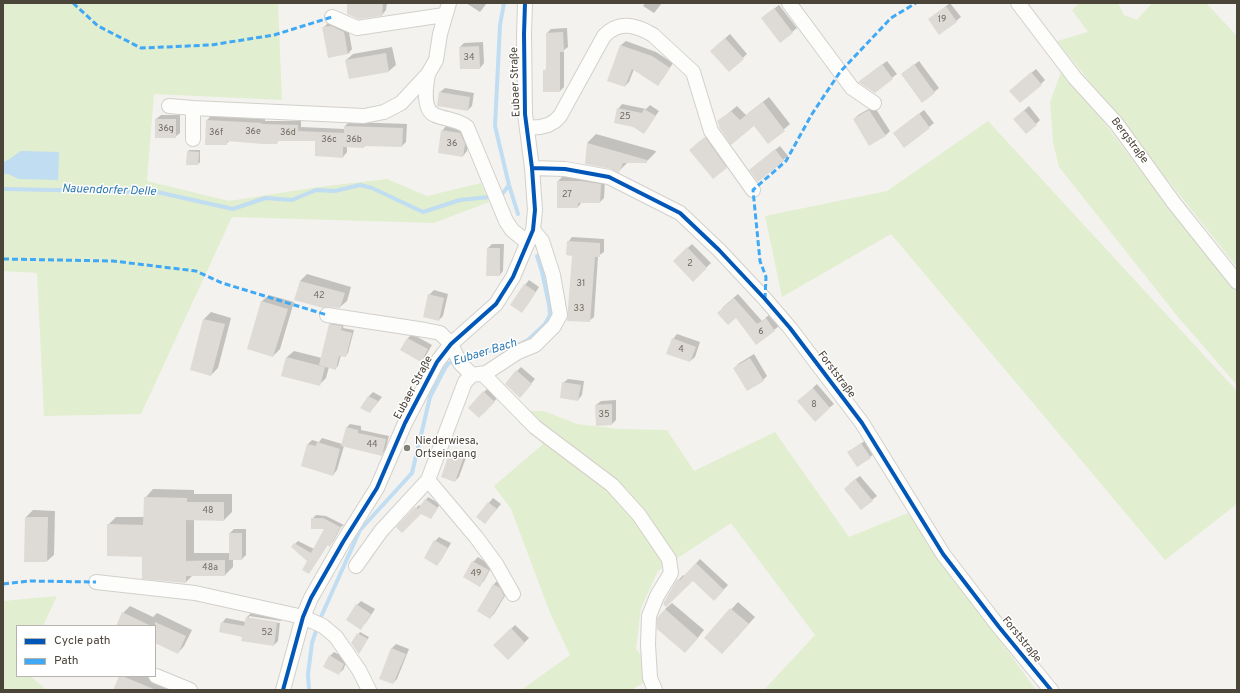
<!DOCTYPE html>
<meta charset="utf-8">
<style>
body{margin:0}
#map{position:relative;width:1240px;height:693px;overflow:hidden;background:#f4f2ee;font-family:Overpass,sans-serif}
canvas{display:block}
.frame{position:absolute;inset:0;border:4px solid #4b4439;pointer-events:none}
.legend{position:absolute;left:16px;top:625px;width:140px;height:52px;box-sizing:border-box;background:#fff;border:1px solid #b7b4b0;margin:0;padding:5px 7px;list-style:none;font-size:12px;color:#4b4439}
.legend li{display:flex;align-items:center;gap:8px;height:20px}
.legend b{width:20px;border:1px solid #b7b4b0}
</style>
<div id="map">
<canvas width="1240" height="693"></canvas>
<div class="frame"></div>
<ul class="legend">
<li><b style="height:5px;background:#0057b8"></b>Cycle path</li>
<li><b style="height:5px;background:#3fa9f5"></b>Path</li>
</ul>
</div>
<script>
const c = document.querySelector('canvas').getContext('2d');
c.lineJoin = 'round';
function paint(path, color) { c.fillStyle = color; c.fill(path, 'evenodd'); }
function stroke(path, color, width, dash) { c.strokeStyle = color; c.lineWidth = width; c.lineCap = dash ? 'butt' : 'round'; c.setLineDash(dash || []); c.stroke(path); }
function write(font, color, halo, rows, align = 'center') {
  c.font = font + ' Overpass,sans-serif'; c.lineWidth = 3; c.setLineDash([]); c.textBaseline = 'middle'; c.strokeStyle = halo; c.fillStyle = color; for (const [text, x, y, turn = 0] of rows) {
    c.save(); c.translate(x, y); c.rotate((+turn || 0) * Math.PI / 180); c.textAlign = isNaN(turn) ? turn : align; if (halo) c.strokeText(text, 0, 0); c.fillText(text, 0, 0); c.restore();
  }
}
paint(new Path2D(`
 M3 3H278L282 100 154 94 147 181 229 201 318 187 387 179 427 196 481 183 489 202 434 223 232 217 141 414 44 416 37 273 3 271Z
 M1082 3H1118L1124 15 1137 20 1152 3H1206L1237 36V267L1057 41 1088 32 1072 10 1078 4Z
 M1061 72 1094 109 1149 182 1237 291V385L1178 317 1059 167 1053 142 1050 102Z
 M988 121 1237 391V504L1165 560 891 234 782 297 765 216 887 191Z
 M530 411H544L577 424 620 429 667 430 694 471 775 432 849 537 908 513 1036 690H764L815 635 731 523 658 571 641 608 636 649 658 675 631 690H521L570 655 550 613 511 509 494 486 543 444 518 422Z
 M57 596 43 626H17V676H30L47 690H3V601Z`), '#e1eecf');
paint(new Path2D(`
 M21 151 59 152 58 180 19 179 8 174H3V162L8 160Z`), '#c0ddf1');
paint(new Path2D(`
 M348 3H387L386 10 382 15Z
 M466 3H487L480 12Z
 M544 3H559L558 4Z
 M645 3H662L654 13 643 6Z
 M950 3 961 17 956 21 929 19Z
 M779 5 797 28 792 32 767 14Z
 M336 22 348 27 352 49 348 54 323 28 328 23Z
 M567 28 568 47 564 50V87L560 91 544 71 547 68V33L551 29Z
 M730 34 747 54 729 71 715 47Z
 M626 41 656 52 673 63 662 80 634 69 629 82 625 86 608 80 621 45Z
 M483 42 484 63 480 68 460 47 464 43Z
 M392 47 396 65 389 71 346 60 353 54Z
 M887 61 897 74 874 92 864 78Z
 M919 61 939 88 923 101 902 74Z
 M1036 69 1045 80 1041 84 1015 87Z
 M445 88 474 93 472 106 468 110 440 92Z
 M769 97 790 124 768 143 754 125 718 122 737 106 746 115Z
 M622 104 646 109 650 105 659 111 644 132 634 126 618 109Z
 M874 106 890 131 886 135 854 119 858 115Z
 M1029 106 1040 120 1036 124 1019 115Z
 M924 110 934 123 929 127 894 133Z
 M161 115H180V133L175 137 156 119Z
 M211 116 265 119V121H301V127L345 129V126L349 122 407 124 406 142 402 146 366 145 364 147 347 146V152L343 157 316 140H279L277 143 230 140 226 144 207 120Z
 M446 126 465 129 469 139 467 151 463 156 442 131Z
 M596 134 656 151 655 153 646 162H628L619 171 587 143Z
 M710 134 730 163 726 167 695 145Z
 M780 146 788 156 758 180 755 166Z
 M189 150H200V162L198 164 188 152Z
 M562 177H586L605 180 604 198 600 202H582L578 207 558 181Z
 M572 237 604 239V252L598 256 594 317 589 321 573 255 568 242Z
 M492 244H504L503 271 499 276 488 248Z
 M692 244 711 263 693 280 674 261Z
 M307 274 351 287 347 301 340 307 300 281Z
 M529 280 539 287 526 307 525 285Z
 M434 290 448 294 443 316 439 320 429 295Z
 M738 294 762 321 770 314 779 326 756 344 737 317 722 308Z
 M269 295 294 302 280 349 273 356 262 301Z
 M211 312 231 318 218 368 211 375 191 369 204 319Z
 M333 321 344 323 343 328 354 330 348 353 345 356 341 355 338 366 335 369 329 367 326 378 319 385 282 375 287 357 294 351 322 358 330 324Z
 M412 334 432 345 425 357 420 361 401 350 408 338Z
 M677 334 700 342 695 357 690 361 673 339Z
 M754 354 767 376 763 380 734 369 738 364Z
 M521 367 535 379 524 392 517 371Z
 M568 379 584 381 582 395 578 400 563 383Z
 M817 384 834 404 829 408 803 397Z
 M488 388 498 397 484 413V392Z
 M373 392 382 397 370 412 368 397Z
 M616 400V420L612 424 596 405 601 401Z
 M350 424 361 426V430L389 436 385 451 381 455 344 446 337 470 333 475 302 466 308 444 312 440 319 442 322 438 342 444 347 427Z
 M866 440 875 453 870 457 849 452Z
 M454 450 467 455 459 477 455 481 450 455Z
 M860 476 877 496 872 500 849 484Z
 M153 489 194 490V494H232V512L224 520H194V553H230V533L234 529H246V555L242 559H233V567L225 575H193L186 582 143 556 108 525 116 517H144L145 498Z
 M428 497 440 504 431 518 421 512 398 527 419 505 421 506Z
 M493 498 501 504 489 518 478 516Z
 M33 510 55 511 54 555 47 561 26 517Z
 M316 515 326 516 344 525 341 527 333 542 330 545 328 544 312 569 308 560 295 544 298 541 314 549 325 528 312 519Z
 M439 537 451 543 441 560 437 565 435 541Z
 M478 557 492 566 484 581 479 585 473 562Z
 M700 559 728 585 714 600 693 580 677 582 683 575 684 576Z
 M498 580 508 591 494 614 490 618 478 611 494 584Z
 M361 601 375 609 365 624 357 605Z
 M738 602 755 617 729 646 705 638Z
 M672 603 704 630 692 645 665 609Z
 M130 606 153 617 157 613 192 630 184 646 178 653 155 642V626H117L123 613Z
 M251 613 281 618V621L249 616V618L280 623 278 641 274 645 243 636 222 623 226 618 246 622 247 617Z
 M515 625 529 638 508 659 495 645Z
 M360 632 369 637 359 653 352 643Z
 M396 644 409 649 397 679 393 683 392 648Z
 M334 652 348 659 343 670 338 674 330 656Z
 M120 676H145L168 686 167 690H114Z`), '#0003');
stroke(new Path2D(`
 M504 3 500 25 495 126 509 185 518 214
 M3 189 157 192 233 209 265 198 292 200 316 190 335 191 360 185 372 188 423 212 460 200 489 197
 M503 193 509 185
 M309 690 308 674 312 643 320 619 360 530 412 473 430 397 445 368 449 363 467 356 520 344 528 340 545 324 550 315 549 304 542 272 537 256`), '#c0ddf1', 4);
paint(new Path2D(`
 M347 3H383L382 16 358 19 347 14Z
 M946 6 957 22 939 35 928 19Z
 M774 8 793 33 780 43 761 18Z
 M331 26 344 32 348 54 328 58 322 27Z
 M563 32 564 52H560V92H543V70H546V33Z
 M725 38 744 59 729 72 710 51Z
 M620 45 652 56 670 68 658 86 632 69 625 87 607 81Z
 M479 46 480 69H460L459 47Z
 M386 53 389 72 349 79 345 60Z
 M882 64 893 79 875 93 858 82Z
 M914 64 935 93 922 103 901 74Z
 M1031 72 1042 85 1020 103 1009 91Z
 M439 92 470 97 468 111 437 106Z
 M763 102 785 131 768 144 754 126 731 145 719 127V125L717 121 731 111 740 120Z
 M617 108 642 113 644 109 656 116 644 134 633 127 614 123Z
 M869 110 886 136 869 146 853 119Z
 M1024 110 1037 125 1026 134 1013 119Z
 M919 113 930 128 904 148 893 133Z
 M155 119H176V138H155Z
 M206 120 262 123 261 124 298 125V131L344 133V126L403 128 402 147 364 146V148L343 147V158L315 156V141H278L277 144H263L227 141V145H205Z
 M441 130 460 133 465 144 463 157 438 153Z
 M705 137 727 168 713 179 689 150Z
 M587 143 647 160V163H623L619 173 611 169 585 164Z
 M775 149 784 161 758 182 749 170Z
 M187 151 199 152 198 165H186Z
 M557 181H581L601 184 600 203H578V208H557Z
 M567 241 600 243V257H595L590 322 567 321 572 256 566 255Z
 M687 247 707 268 693 282 673 261Z
 M487 248H500V276H486Z
 M300 281 345 293 340 308 328 307 323 308 294 300Z
 M524 284 536 292 522 313 510 305Z
 M428 294 444 298 439 321 423 317Z
 M734 298 757 324 766 318 775 331 756 345 736 318 728 325 717 313Z
 M261 301 288 309 273 357 247 349Z
 M203 319 225 324 211 376 190 370Z
 M329 324 342 326 341 330 352 333 346 357 339 356 336 370 319 365Z
 M407 338 428 349 421 362 400 350Z
 M672 338 696 347 690 362 666 354Z
 M286 357 325 367 320 386 281 376Z
 M750 358 764 381 747 391 733 368Z
 M516 370 532 384 520 398 505 384Z
 M562 382 581 385 578 401 560 398Z
 M813 388 830 408 815 422 797 401Z
 M483 391 495 402 479 418 468 408Z
 M368 396 378 401 370 413 360 408Z
 M612 404V425L596 426 595 405Z
 M346 427 358 430V433L386 439 382 456 341 446Z
 M317 442 340 449 333 476 301 466 307 444 316 446Z
 M861 443 871 458 857 467 847 452Z
 M449 454 463 459 455 482 441 477Z
 M855 479 873 501 861 510 844 489Z
 M144 497 187 498V502H224V521L186 520V561L225 560V576H186V583L142 579V557L107 556V524L143 525Z
 M425 499 438 508 431 519 421 514 402 533 396 527 415 507 418 509Z
 M488 502 497 509 485 524 476 517Z
 M25 517H48L47 562H24Z
 M311 518H323L342 528 339 529 330 547 327 545 309 574 302 570 307 561 291 547 294 543 311 553 324 529H311Z
 M229 533H242V560H229Z
 M434 540 448 548 437 566 424 558Z
 M472 561 489 570 480 587 463 577Z
 M696 563 724 590 714 601 693 581 666 607 663 604 665 600 676 581 678 579 680 580Z
 M493 584 500 588 504 596 490 619 477 611Z
 M356 604 371 614 361 630 346 620Z
 M730 608 749 624 722 654 704 638Z
 M665 609 698 638 685 653 657 629V618Z
 M122 612 151 626H116Z
 M246 617 277 622 274 646 241 641 242 637 219 632 221 622 244 626Z
 M155 622 186 636 178 654 155 643Z
 M511 628 525 643 508 660 493 645Z
 M357 633 368 639 359 654 351 643Z
 M391 648 406 654 393 684 379 679Z
 M329 655 344 664 339 675 323 667Z
 M119 676H122L156 690H113Z`), '#dedbd6');
const minor = new Path2D(`
 M789 3 852 88 874 103
 M1018 3 1075 78 1116 123 1174 203 1237 282
 M332 17 357 28 444 15
 M428 74C426 85 422 110 435 115 446 120 458 119 467 127L506 221 512 230 528 243
 M169 106 193 108
 M527 128 540 127 548 125 555 121 560 116 604 36C619 20 636 25 653 35L693 72 711 131 753 190
 M193 139V108L364 116 384 112 401 103 428 74 436 60 440 34 449 3
 M532 168 565 169 609 177 680 213 719 250 765 299 790 328 862 423 943 554 999 627 1051 690
 M327 315 425 330 440 333 451 344 460 363 472 375
 M483 374 535 427 612 485 639 515 669 559 671 573 657 596 649 616 648 644 650 678 655 690
 M428 480 476 537 496 564 513 594
 M356 566 381 531 428 480 465 382 472 375 486 373 518 352 535 345 554 326 560 315 553 275 542 241 533 230
 M96 582 195 593 303 617 323 626 336 637 359 670 369 690
 M156 676 190 690
 M283 690 303 617 311 598 343 542 377 488 405 423 437 362 451 344 496 304 513 277 533 230 535 210 532 168 525 114 524 34 525 3`);
stroke(minor, '#d2d0cb', 16);
stroke(minor, '#fdfdfc', 14);
stroke(new Path2D(`
 M73 3 98 26 141 48 211 45 274 35 332 17
 M3 259 113 261 196 271 222 283 327 315
 M765 299 766 277 760 261 753 190 786 161 812 114 840 72 891 18 916 3
 M3 584 30 581 96 582`), '#3fa9f5', 3, [6, 3]);
stroke(new Path2D(`
 M532 168 565 169 609 177 680 213 719 250 765 299 790 328 862 423 943 554 999 627 1051 690
 M283 690 303 617 311 598 343 542 377 488 405 423 437 362 451 344 496 304 513 277 533 230 535 210 532 168 525 114 524 34 525 3`), '#0057b8', 4);
for (const [x, y, r, color] of [
 [407,448,4,"#868178"]
]) { const dot = new Path2D(); dot.arc(x, y, r, 0, 2 * Math.PI); c.fillStyle = color; c.fill(dot); stroke(dot, '#fff', 1.5); }
write('9px', '#706a61', null, [
 ["19",942,20],
 ["34",469,58],
 ["25",625,117],
 ["36g",166,129],
 ["36e",253,132],
 ["36f",216,133],
 ["36d",288,133],
 ["36c",329,140],
 ["36b",354,140],
 ["36",452,144],
 ["27",567,195],
 ["2",690,264],
 ["31",581,284],
 ["42",319,296],
 ["33",579,309],
 ["6",761,332],
 ["4",681,350],
 ["8",814,405],
 ["35",604,415],
 ["44",372,445],
 ["48",208,511],
 ["48a",210,568],
 ["49",476,574],
 ["52",267,633]
]);
write('11px', '#4b4439', '#fff', [
 ["Eubaer Straße",516,82,-92],
 ["Bergstraße",1129,141,53],
 ["Forststraße",836,375,53],
 ["Eubaer Straße",414,388,-62],
 ["Forststraße",1021,640,51]
]);
write('11px', '#4b4439', '#fff', [
 ["Niederwiesa,",415,442],
 ["Ortseingang",415,455]
], 'left');
write('italic 12px', '#2e7ab2', '#fff', [
 ["Nauendorfer Delle",109,191,2],
 ["Eubaer Bach",485,353,-17]
]);
</script>
